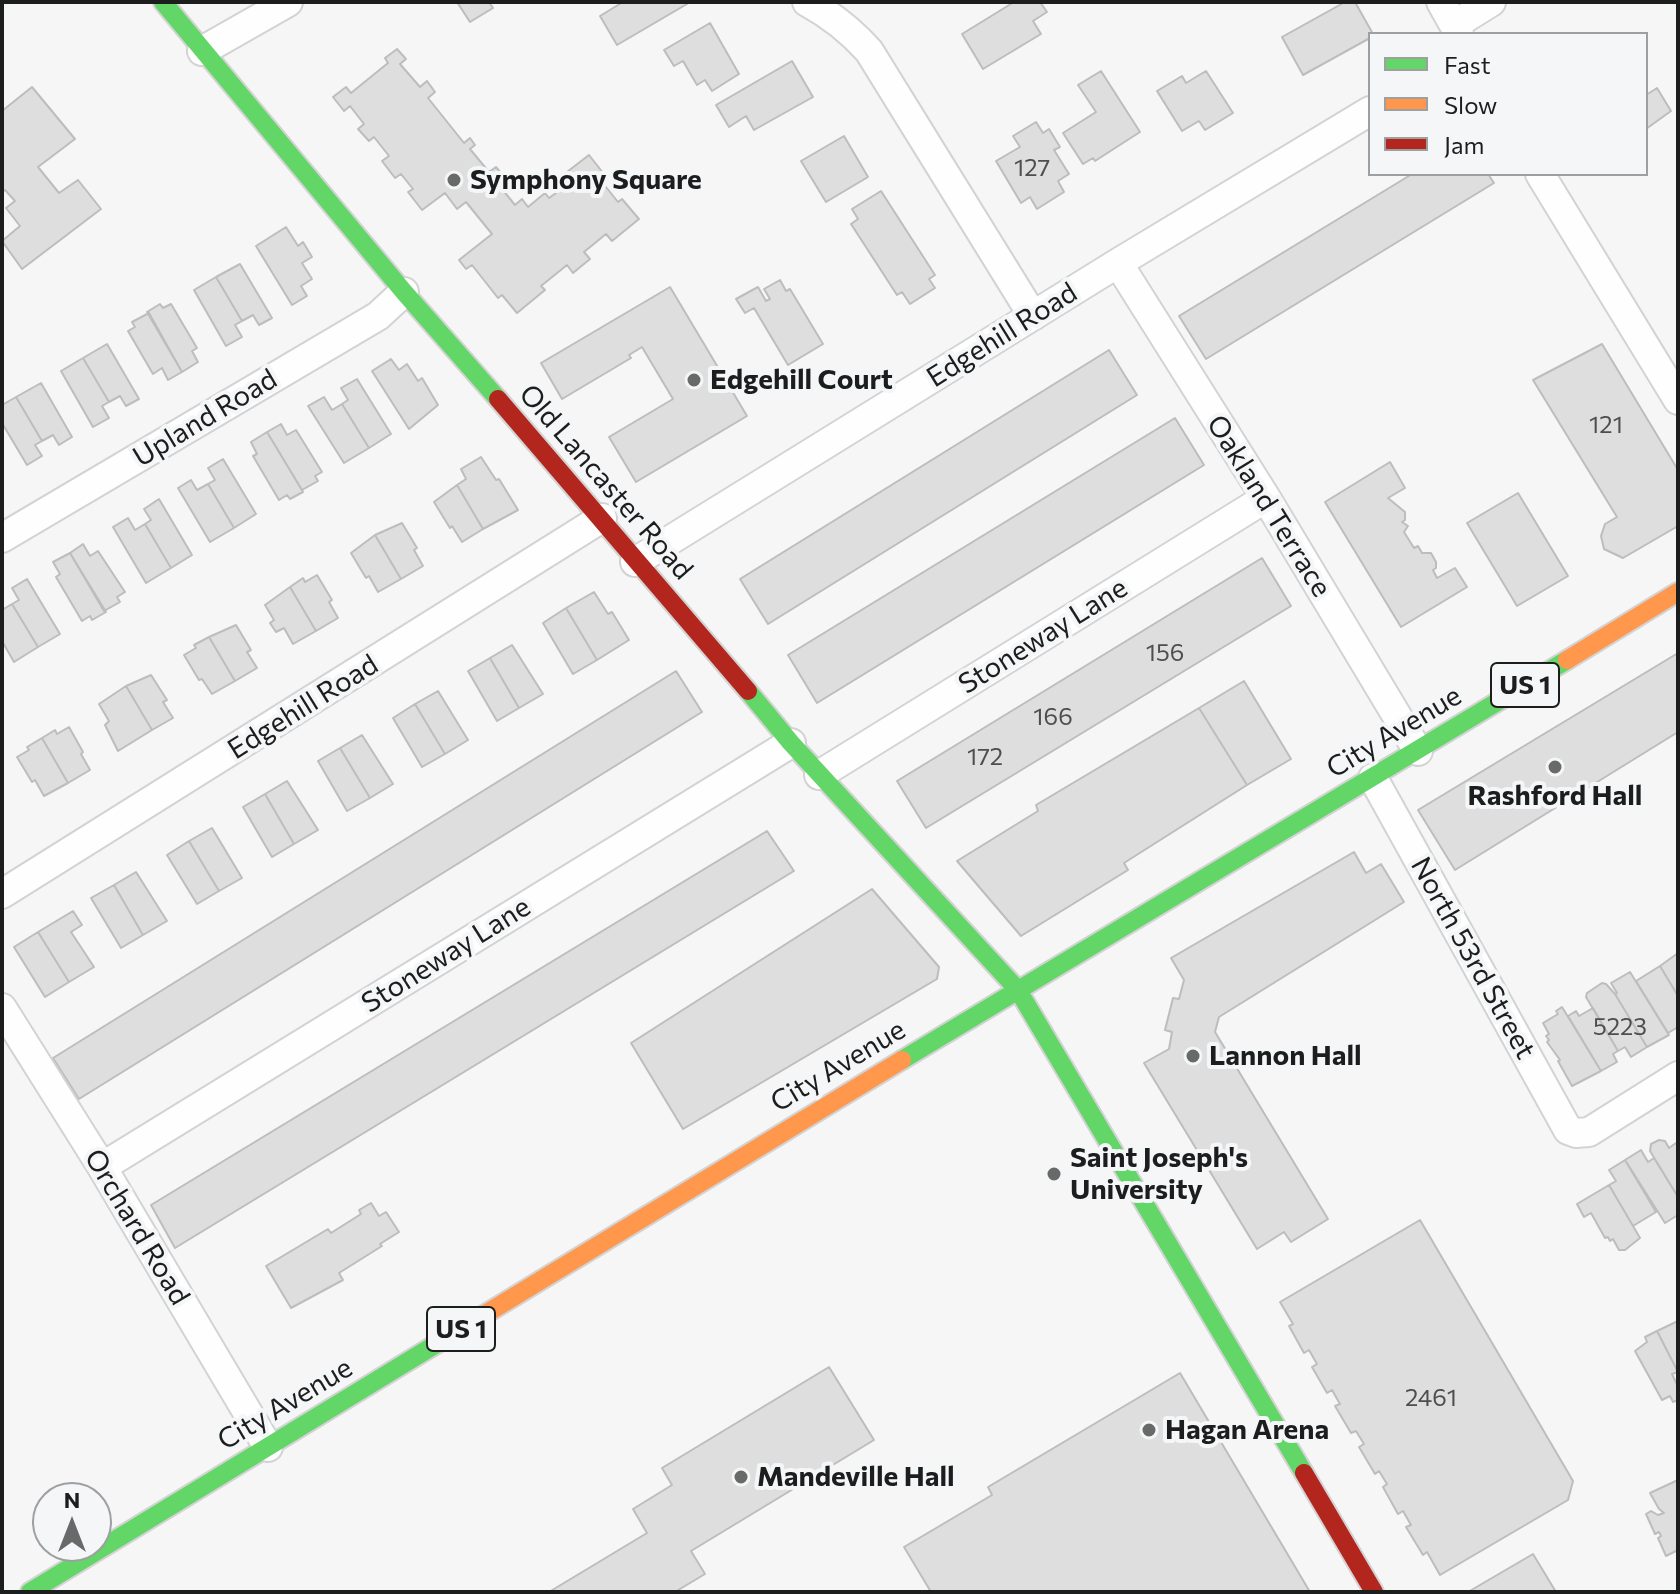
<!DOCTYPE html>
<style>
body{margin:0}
#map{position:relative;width:1680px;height:1594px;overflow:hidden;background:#f6f6f7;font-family:Commissioner,sans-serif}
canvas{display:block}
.frame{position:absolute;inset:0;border:4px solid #1c1d1d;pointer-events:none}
.legend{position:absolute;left:1368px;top:32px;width:280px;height:144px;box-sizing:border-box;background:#f5f6f8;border:2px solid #9e9fa0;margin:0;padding:10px 14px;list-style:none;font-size:24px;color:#1c1d1d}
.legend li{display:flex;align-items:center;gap:16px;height:40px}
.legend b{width:40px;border:2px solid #9e9fa0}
.north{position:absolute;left:32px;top:1482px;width:80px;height:80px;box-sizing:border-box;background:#f5f6f8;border:2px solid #9e9fa0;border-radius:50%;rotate:0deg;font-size:22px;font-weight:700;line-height:32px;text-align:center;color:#1c1d1d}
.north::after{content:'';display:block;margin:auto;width:28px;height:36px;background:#686969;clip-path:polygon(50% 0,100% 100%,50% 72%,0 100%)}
</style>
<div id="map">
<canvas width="1680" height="1594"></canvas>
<div class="frame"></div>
<ul class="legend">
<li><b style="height:10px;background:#63d668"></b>Fast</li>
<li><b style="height:10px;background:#ff974d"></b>Slow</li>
<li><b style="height:10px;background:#b3261e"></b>Jam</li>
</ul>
<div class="north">N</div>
</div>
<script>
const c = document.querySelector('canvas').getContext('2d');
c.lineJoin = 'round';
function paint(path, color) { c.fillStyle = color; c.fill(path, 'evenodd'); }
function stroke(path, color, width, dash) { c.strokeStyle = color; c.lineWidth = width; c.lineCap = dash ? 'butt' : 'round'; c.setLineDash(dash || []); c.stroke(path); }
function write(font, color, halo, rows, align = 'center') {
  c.font = font + ' Commissioner,sans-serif'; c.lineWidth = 8; c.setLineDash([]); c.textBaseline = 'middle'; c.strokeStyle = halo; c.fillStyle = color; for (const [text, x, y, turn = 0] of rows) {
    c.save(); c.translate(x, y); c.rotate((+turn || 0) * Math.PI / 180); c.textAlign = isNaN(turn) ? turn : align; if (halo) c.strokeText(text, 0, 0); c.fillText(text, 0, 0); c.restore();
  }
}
const building = new Path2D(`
 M457 2H489L493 8 470 22Z
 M623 2H685L687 4 617 45 600 16Z
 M1014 2H1040L1047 12 1033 21 1041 34 983 69 962 34Z
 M1345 2H1355L1373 34H1370V38L1303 75 1282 37Z
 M710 23 739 74 712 91 705 80 697 85 683 61 674 66 664 50Z
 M397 49 406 59 400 64 420 87 427 81 435 92 428 98 464 143 470 138 475 145 470 149 489 172 496 167 505 178 498 184 515 205 522 199 528 207 545 193 549 198 556 193 550 185 589 155 607 178 602 182 618 202 622 199 639 219 612 241 606 234 584 252 590 259 573 273 567 265 541 286 545 290 517 313 502 295 498 298 472 265 466 269 459 260 492 234 466 202 457 209 445 193 422 210 408 192 413 189 401 174 395 178 382 161 389 156 374 137 369 141 358 129 364 124 350 106 344 111 333 97 346 87 351 93 388 63 385 58Z
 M792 61 813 97 754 130 746 116 729 127 716 105Z
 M1101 71 1140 132 1095 161 1093 158 1083 164 1063 133 1096 112 1078 85Z
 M1206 71 1233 113 1205 130 1199 121 1182 131 1157 91 1182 76 1186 83Z
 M32 87 75 139 38 167 59 193 78 180 101 209 22 269 2 241 20 226 6 208 15 201 5 190 2 192V111Z
 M1657 88 1671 111 1646 129V95Z
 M1036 122 1043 133 1049 129 1060 147 1054 150 1069 174 1058 181 1064 192 1037 209 1030 197 1021 203 996 161 1020 147 1013 136Z
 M844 136 868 177 826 202 801 161Z
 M1412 174H1488L1494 183 1206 359 1179 316Z
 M881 191 935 275 929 279 935 288 910 304 902 292 897 295 851 224 858 219 852 209Z
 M286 227 298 246 303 242 312 257 302 263 312 279 301 286 307 296 292 305 256 246Z
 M240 264 272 318 259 325 253 315 242 321 216 277Z
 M216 277 242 321 235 325 242 337 226 346 194 290Z
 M780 280 786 291 790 289 823 344 788 365 754 308 745 313 736 299 758 287 766 301 770 299 764 289Z
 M670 287 747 416 636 482 609 437 673 399 642 347 629 355 631 358 562 399 541 363Z
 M160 304 163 308 171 304 197 348 192 351 198 362 182 372 147 312Z
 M149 313 182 372 168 380 162 368 153 374 128 331 135 327 132 322Z
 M107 344 139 399 126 406 120 396 109 402 83 358Z
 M1602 344 1678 470V526L1623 558 1604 549 1601 536 1605 524 1617 517 1533 380Z
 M1109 350 1137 395 768 624 740 579Z
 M83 358 109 402 102 406 109 418 93 427 61 371Z
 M391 359 399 370 407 364 418 381 422 378 438 405 409 429 372 371Z
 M357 379 391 434 369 448 342 404 348 400 341 388Z
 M41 383 72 437 59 445 53 435 42 441 16 397Z
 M16 397 42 441 35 445 42 456 27 465 2 423V405Z
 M324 397 332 410 342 404 369 448 344 463 308 406Z
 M1175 418 1204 465 817 703 788 655Z
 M281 424 287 435 296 430 322 472 315 476 318 481 302 490 267 432Z
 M267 432 303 492 290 499 287 495 279 500 253 456 257 454 251 442Z
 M481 457 496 480 499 479 518 510 483 529 457 485 466 479 461 469Z
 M223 459 256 514 234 528 208 484 215 480 208 468Z
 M1390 462 1405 488 1388 498 1405 512V520L1402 522 1408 526 1404 532 1414 548 1418 546 1422 553H1431L1436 562V568L1433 570 1437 578 1455 568 1467 587 1401 627 1325 502Z
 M191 480 197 490 208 484 234 528 210 542 178 488Z
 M457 485 483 529 462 542 452 526 450 528 434 502Z
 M1518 493 1568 576 1517 606 1467 523Z
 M159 499 192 555 171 568 145 524 151 520 144 509Z
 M128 518 135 530 145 524 171 568 146 583 113 527Z
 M402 523 417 548 414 550 423 566 401 579 375 535Z
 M375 535 401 579 378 592 369 576 366 578 351 553Z
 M83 544 90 556 98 551 125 592 117 597 120 602 104 611 70 553Z
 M70 553 106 612 92 620 90 616 82 621 56 577 60 574 53 562Z
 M1262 558 1291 606 926 828 897 781Z
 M317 575 332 600 329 602 338 618 316 631 290 587 303 578 305 582Z
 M27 579 60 634 38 647 12 604 19 600 12 588Z
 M290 587 316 631 293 644 284 628 276 632 270 623 274 620 265 605Z
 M594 592 608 614 612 612 629 640 597 660 566 608Z
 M12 604 38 647 14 662 2 641V610Z
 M566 608 597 660 573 674 543 623Z
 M236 625 251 650 247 652 257 668 235 681 209 637Z
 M209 637 235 681 212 694 202 679 199 680 184 655 196 648 194 645Z
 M512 645 543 694 519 708 490 658Z
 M1678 653V732L1455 870 1418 810Z
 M490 658 519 708 497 721 468 671Z
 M676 671 702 712 79 1099 53 1058Z
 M151 675 167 700 163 702 173 718 152 730 126 686Z
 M1244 681 1291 759 1247 785 1199 708Z
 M126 686 152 730 118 751 105 725 109 721 99 704Z
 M438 691 468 740 445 754 415 704Z
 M415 704 445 754 422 767 393 718Z
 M1199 708 1247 785 1124 863 1128 870 1021 936 957 861 1038 811 1036 805Z
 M69 727 83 752 81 754 90 770 68 783 42 738 55 730 57 734Z
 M362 735 393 784 370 798 340 748Z
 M42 738 68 783 44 796 35 780 32 782 17 757 29 750 27 747Z
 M340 748 370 798 347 811 318 761Z
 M287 781 318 830 294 844 265 794Z
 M265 794 294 844 272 857 243 807Z
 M212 828 242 878 219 891 189 841Z
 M767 831 794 871 175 1248 151 1205Z
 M189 841 219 891 197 904 167 855Z
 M1354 852 1366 873 1381 864 1404 902 1219 1017 1215 1032 1328 1219 1291 1242 1284 1232 1257 1249 1144 1063 1169 1049 1172 1032 1165 1030 1173 998 1179 999 1184 980 1171 958Z
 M136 872 167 921 143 935 114 885Z
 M114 885 143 935 121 948 91 898Z
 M872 889 939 967 937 979 683 1129 631 1043Z
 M73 911 82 925 71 932 94 967 69 982 38 932Z
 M38 932 69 982 45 997 14 947Z
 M1678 953V996L1660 966Z
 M1660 966 1678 996V1027L1668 1033 1636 981Z
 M1630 972 1669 1035 1647 1047 1615 994 1617 993 1611 983Z
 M1602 983 1606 984 1615 994 1647 1047 1631 1057 1625 1047 1618 1051 1586 997 1587 993Z
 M1562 1007 1601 1071 1572 1086 1558 1061 1560 1060 1547 1042 1549 1040 1546 1036 1549 1034 1543 1023 1558 1014 1556 1011Z
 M1593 1008 1618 1051 1613 1054 1617 1062 1601 1071 1568 1016 1576 1011 1579 1016Z
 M1659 1140 1665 1141 1669 1148 1676 1143 1678 1147V1197L1650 1151 1651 1144Z
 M1641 1150 1648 1162 1654 1158 1678 1197V1215L1665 1223 1625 1160Z
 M1625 1160 1656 1212 1633 1226 1609 1185 1616 1181 1609 1170Z
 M1609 1185 1640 1238 1625 1250H1619L1613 1239 1610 1241 1608 1237 1605 1238 1591 1213 1584 1217 1577 1204Z
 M371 1203 379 1216 386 1212 399 1232 380 1244 382 1246 339 1273 343 1280 291 1308 266 1266 328 1229 331 1233 361 1214 359 1210Z
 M1420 1220 1573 1481 1568 1500 1440 1575 1427 1552 1423 1555 1406 1527 1411 1525 1403 1511 1398 1514 1383 1487 1387 1484 1379 1471 1375 1474 1359 1447 1364 1444 1356 1431 1351 1433 1335 1406 1340 1404 1332 1390 1327 1393 1312 1367 1317 1364 1309 1350 1304 1353 1289 1326 1293 1324 1280 1302Z
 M1678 1321V1372L1657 1331Z
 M1657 1331 1678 1372 1672 1374 1678 1387V1400L1673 1402 1670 1396 1662 1400 1635 1351 1647 1342 1645 1337Z
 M829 1367 874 1440 691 1551 705 1574 675 1592H549L647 1533 633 1509 672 1485 662 1468Z
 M1180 1373 1310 1592H931L904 1547 992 1495 988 1487Z
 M1678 1480V1550L1666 1556 1658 1538 1661 1536 1659 1532 1655 1534 1646 1514 1651 1511 1658 1515 1664 1513 1659 1509 1650 1493Z
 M1533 1554 1556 1592H1468Z`);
paint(building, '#dededf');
stroke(building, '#bdbdbe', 2);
const street = new Path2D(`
 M807 2C831 15 851 31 869 51L1033 316
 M1441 2 1459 34
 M1454 25 1491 2
 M202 51 288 2
 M1540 174 1678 400
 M1118 263 1266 498 1418 751
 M2 538 378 316 404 292
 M635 562 1118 263 1370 111
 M819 775 1266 498
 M1373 778 1568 1130 1576 1133 1589 1132 1678 1076
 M2 894 602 518
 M2 1008 102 1167 268 1447
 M102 1167 791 743`);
const fast = new Path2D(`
 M163 2 404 292 498 399
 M748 691 791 743 1018 990 1304 1473
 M902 1060 1567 660
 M30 1592 456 1332`);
const slow = new Path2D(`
 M1567 660 1678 592
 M456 1332 902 1060`);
const jam = new Path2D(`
 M498 399 748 691
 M1304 1473 1374 1592`);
stroke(street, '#d3d3d4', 32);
stroke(fast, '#d3d3d4', 22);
stroke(slow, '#d3d3d4', 22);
stroke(jam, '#d3d3d4', 22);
stroke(street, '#fefefe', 28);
stroke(fast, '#63d668', 18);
stroke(slow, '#ff974d', 18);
stroke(jam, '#b3261e', 18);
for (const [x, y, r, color] of [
 [454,180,8,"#686969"],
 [694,380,8,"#686969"],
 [1555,767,8,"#686969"],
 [1193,1056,8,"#686969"],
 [1054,1174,8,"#686969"],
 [1149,1430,8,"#686969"],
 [741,1477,8,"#686969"]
]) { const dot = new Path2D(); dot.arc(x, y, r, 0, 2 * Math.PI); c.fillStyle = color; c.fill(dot); stroke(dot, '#f5f6f8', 3); }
write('24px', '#4e4e4e', null, [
 ["127",1032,168],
 ["121",1606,425],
 ["156",1165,653],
 ["166",1053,717],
 ["172",985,757],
 ["5223",1620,1027],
 ["2461",1431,1398]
]);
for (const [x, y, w] of [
 [1525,685,68],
 [461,1329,68]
]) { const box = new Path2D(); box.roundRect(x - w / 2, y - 22, w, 44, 6); c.fillStyle = '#f5f6f8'; c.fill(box); stroke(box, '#1c1d1d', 2); }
write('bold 26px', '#1c1d1d', null, [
 ["US 1",1525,685],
 ["US 1",461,1329]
]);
write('bold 28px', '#1c1d1d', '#f5f6f8', [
 ["Symphony Square",470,180],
 ["Edgehill Court",710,380],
 ["Rashford Hall",1555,796,"center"],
 ["Lannon Hall",1209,1056],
 ["Saint Joseph's",1070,1158],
 ["University",1070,1190],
 ["Hagan Arena",1165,1430],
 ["Mandeville Hall",757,1477]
], 'left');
write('28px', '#1c1d1d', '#f5f6f8', [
 ["Edgehill Road",1002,335,-32],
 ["Upland Road",205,418,-31],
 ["Old Lancaster Road",606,482,49],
 ["Oakland Terrace",1269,506,58],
 ["Stoneway Lane",1043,636,-32],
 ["Edgehill Road",303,707,-32],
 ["City Avenue",1394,732,-31],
 ["Stoneway Lane",446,955,-32],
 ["North 53rd Street",1473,958,61],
 ["City Avenue",838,1066,-31],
 ["Orchard Road",137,1227,59],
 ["City Avenue",285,1404,-31]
]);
</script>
